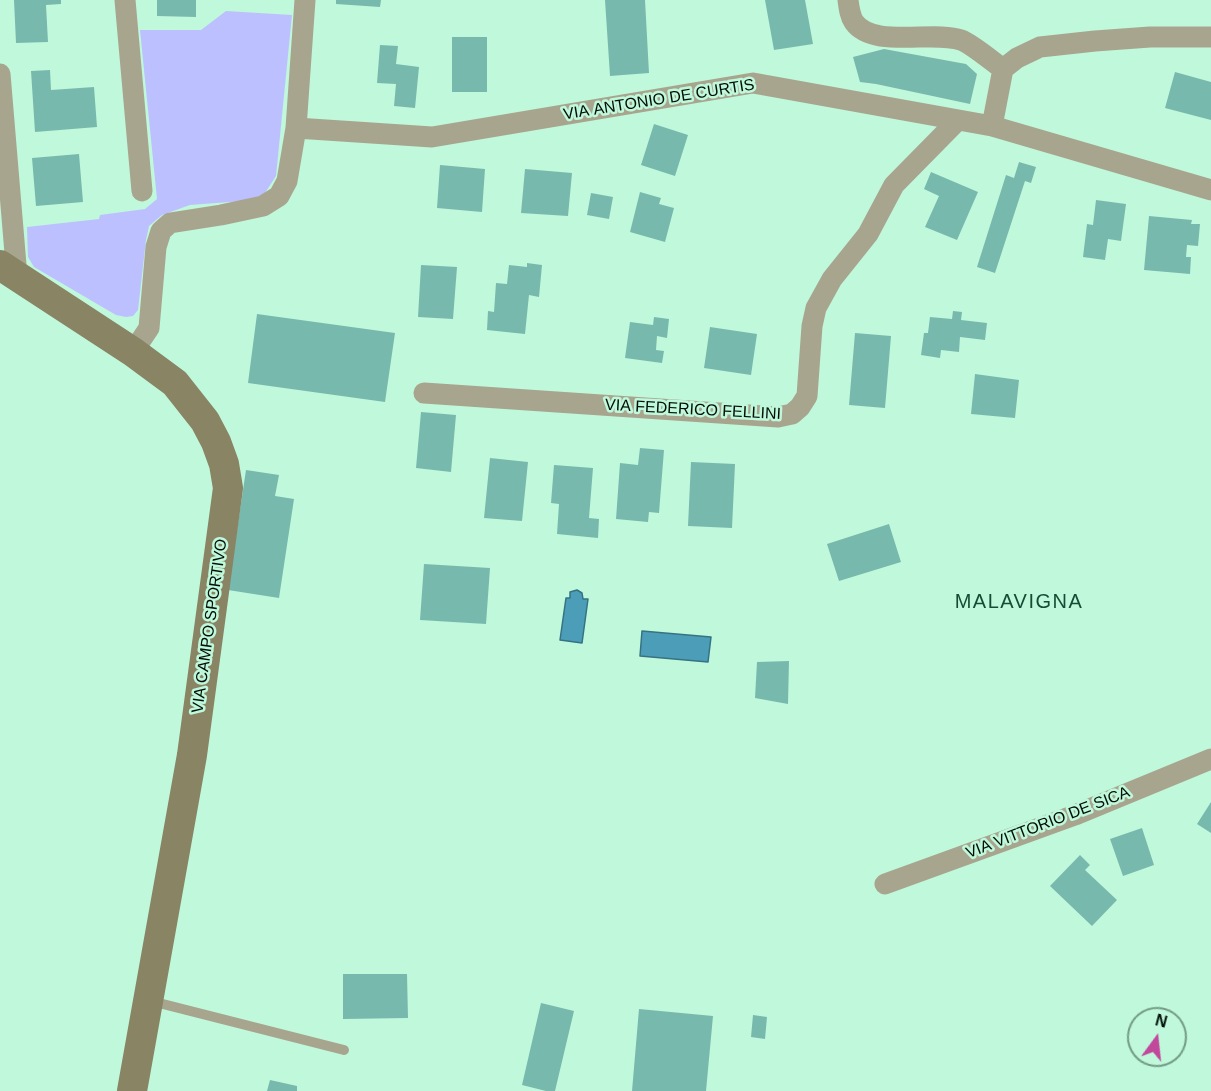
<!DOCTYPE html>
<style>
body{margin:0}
#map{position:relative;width:1211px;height:1091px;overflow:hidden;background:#c0f8db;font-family:Arial,sans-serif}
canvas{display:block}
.north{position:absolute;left:1127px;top:1007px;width:60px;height:60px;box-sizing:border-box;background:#c0f8db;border:2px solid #739b86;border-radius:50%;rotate:15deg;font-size:16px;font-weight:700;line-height:24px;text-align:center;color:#000f07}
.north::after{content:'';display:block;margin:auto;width:21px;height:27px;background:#c1489b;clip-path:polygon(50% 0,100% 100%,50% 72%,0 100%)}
</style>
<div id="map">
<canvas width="1211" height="1091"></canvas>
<div class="north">N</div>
</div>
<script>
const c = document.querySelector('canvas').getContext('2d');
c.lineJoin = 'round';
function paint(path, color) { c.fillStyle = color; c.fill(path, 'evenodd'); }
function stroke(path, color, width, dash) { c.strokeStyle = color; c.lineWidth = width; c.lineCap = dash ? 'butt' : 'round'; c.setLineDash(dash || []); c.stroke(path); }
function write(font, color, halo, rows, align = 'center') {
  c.font = font + ' Arial,sans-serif'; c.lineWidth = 5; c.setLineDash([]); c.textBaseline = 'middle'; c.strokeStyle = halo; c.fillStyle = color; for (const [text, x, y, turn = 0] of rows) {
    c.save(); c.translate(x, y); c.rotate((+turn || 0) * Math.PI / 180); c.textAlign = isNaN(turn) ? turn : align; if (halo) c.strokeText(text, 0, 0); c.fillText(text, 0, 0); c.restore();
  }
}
paint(new Path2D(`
 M226 11 292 15 276 176 265 193 256 200 190 205 162 215 149 226 146 240 138 310 133 316 126 317 116 315 34 267 28 257 27 227 99 219 100 215 145 209 157 199 140 30H201Z`), '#bdc0ff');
const water = new Path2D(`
 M577 590 582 593 583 599H588L582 643 560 640 566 598H570V592Z
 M642 631 711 637 708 662 640 656Z`);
paint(water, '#4c9eb8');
stroke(water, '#357383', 1.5);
paint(new Path2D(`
 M14 0H61V4L46 5 48 42 16 43Z
 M157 0H196V17L157 16Z
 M336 0H381L380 7 336 4Z
 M605 0H645L649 73 610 76Z
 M765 0H805L813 44 774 50Z
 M452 37H487V92H452Z
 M380 45 398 46 396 64 419 67 415 108 394 106 396 84 377 83Z
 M884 49 966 64 977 74 970 104 876 84 860 82 853 57Z
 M50 70 51 90 94 87 97 127 35 132 31 71Z
 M1175 72 1211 82V120L1165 108Z
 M654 124 688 135 675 176 641 165Z
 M79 154 83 202 36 206 32 158Z
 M1019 162 1036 167 1031 183 1025 181 995 273 977 267 1006 175 1014 178Z
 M440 165 485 169 482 212 437 208Z
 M525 169 572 173 568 216 521 213Z
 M931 172 978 192 957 240 925 227 939 196 924 189Z
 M640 192 661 198 659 204 674 208 665 242 630 232Z
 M591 193 613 197 609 219 587 215Z
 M1096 200 1126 204 1121 241 1108 239 1105 260 1083 257 1087 224 1093 225Z
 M1149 216 1192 220 1191 224H1200L1198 246 1187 245 1186 257H1191L1190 274 1144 270Z
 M527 263 542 265 539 297 529 295 525 334 487 330 488 311 494 312 496 283 507 284 509 265 527 267Z
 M421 265 457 267 453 319 418 317Z
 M953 311 962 312 961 320 987 323 985 340 960 337 959 352 941 350 940 358 921 355 924 333H928L930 317 952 319Z
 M257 314 395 333 385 402 248 383Z
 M654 317 669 319 667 338 657 336 656 350 664 351 662 363 625 358 630 322 653 325Z
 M710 327 757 334 751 375 704 368Z
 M855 333 891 336 885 408 849 405Z
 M975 374 1019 380 1015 418 971 414Z
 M421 412 456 415 451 472 416 468Z
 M640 448 664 450 659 513 649 512 648 522 616 519 620 463 638 465Z
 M490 458 528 462 522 521 484 518Z
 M691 462 735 464 732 528 688 526Z
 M554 465 593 468 589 518 599 519 598 538 557 534 559 504 551 503Z
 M246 470 279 475 275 496 294 499 279 598 228 590Z
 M889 524 901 562 839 581 827 544Z
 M424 564 490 568 486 624 420 620Z
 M789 661 788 704 755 698 757 662Z
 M1211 802V833L1197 824Z
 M1142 828 1154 865 1123 876 1110 839Z
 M1080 855 1090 865 1085 870 1117 900 1092 926 1050 886Z
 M343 974H407L408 1018 343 1019Z
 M541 1003 574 1011 555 1091H546L522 1085Z
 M639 1009 713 1016 706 1091H632Z
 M753 1015 767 1017 765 1039 751 1037Z
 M270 1080 297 1086V1091H267Z`), '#78b9ae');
stroke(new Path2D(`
 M151 1001 344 1050`), '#a8a58f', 10);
stroke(new Path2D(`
 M125 0 142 191
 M848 0C849 8 850 16 854 22 873 49 933 30 961 40 972 44 993 62 1003 69
 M0 74 17 277
 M992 126 1003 69 1017 58 1040 47 1095 41 1150 37H1211
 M296 128 432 137 753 83 992 126 1211 190
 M133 352 149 328 156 247 161 231 170 223 221 215 263 206 279 196 287 181 296 128 305 0
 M424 393 778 417 792 414 800 407 807 396 812 326 816 308 832 279 868 234 894 185 958 120
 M885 884 1075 815 1211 759`), '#a8a58f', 21);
stroke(new Path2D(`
 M0 265 133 352 175 383 205 421 216 442 224 464 228 488 192 755 132 1091`), '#888464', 30);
write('16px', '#000f07', '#c0f8db', [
 ["VIA ANTONIO DE CURTIS",659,100,-9],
 ["VIA FEDERICO FELLINI",693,410,3],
 ["VIA CAMPO SPORTIVO",210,626,-82],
 ["VIA VITTORIO DE SICA",1048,823,-21]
]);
c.letterSpacing = '1.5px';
write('20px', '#164c35', '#c0f8db', [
 ["MALAVIGNA",1019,602]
]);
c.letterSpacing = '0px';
</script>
